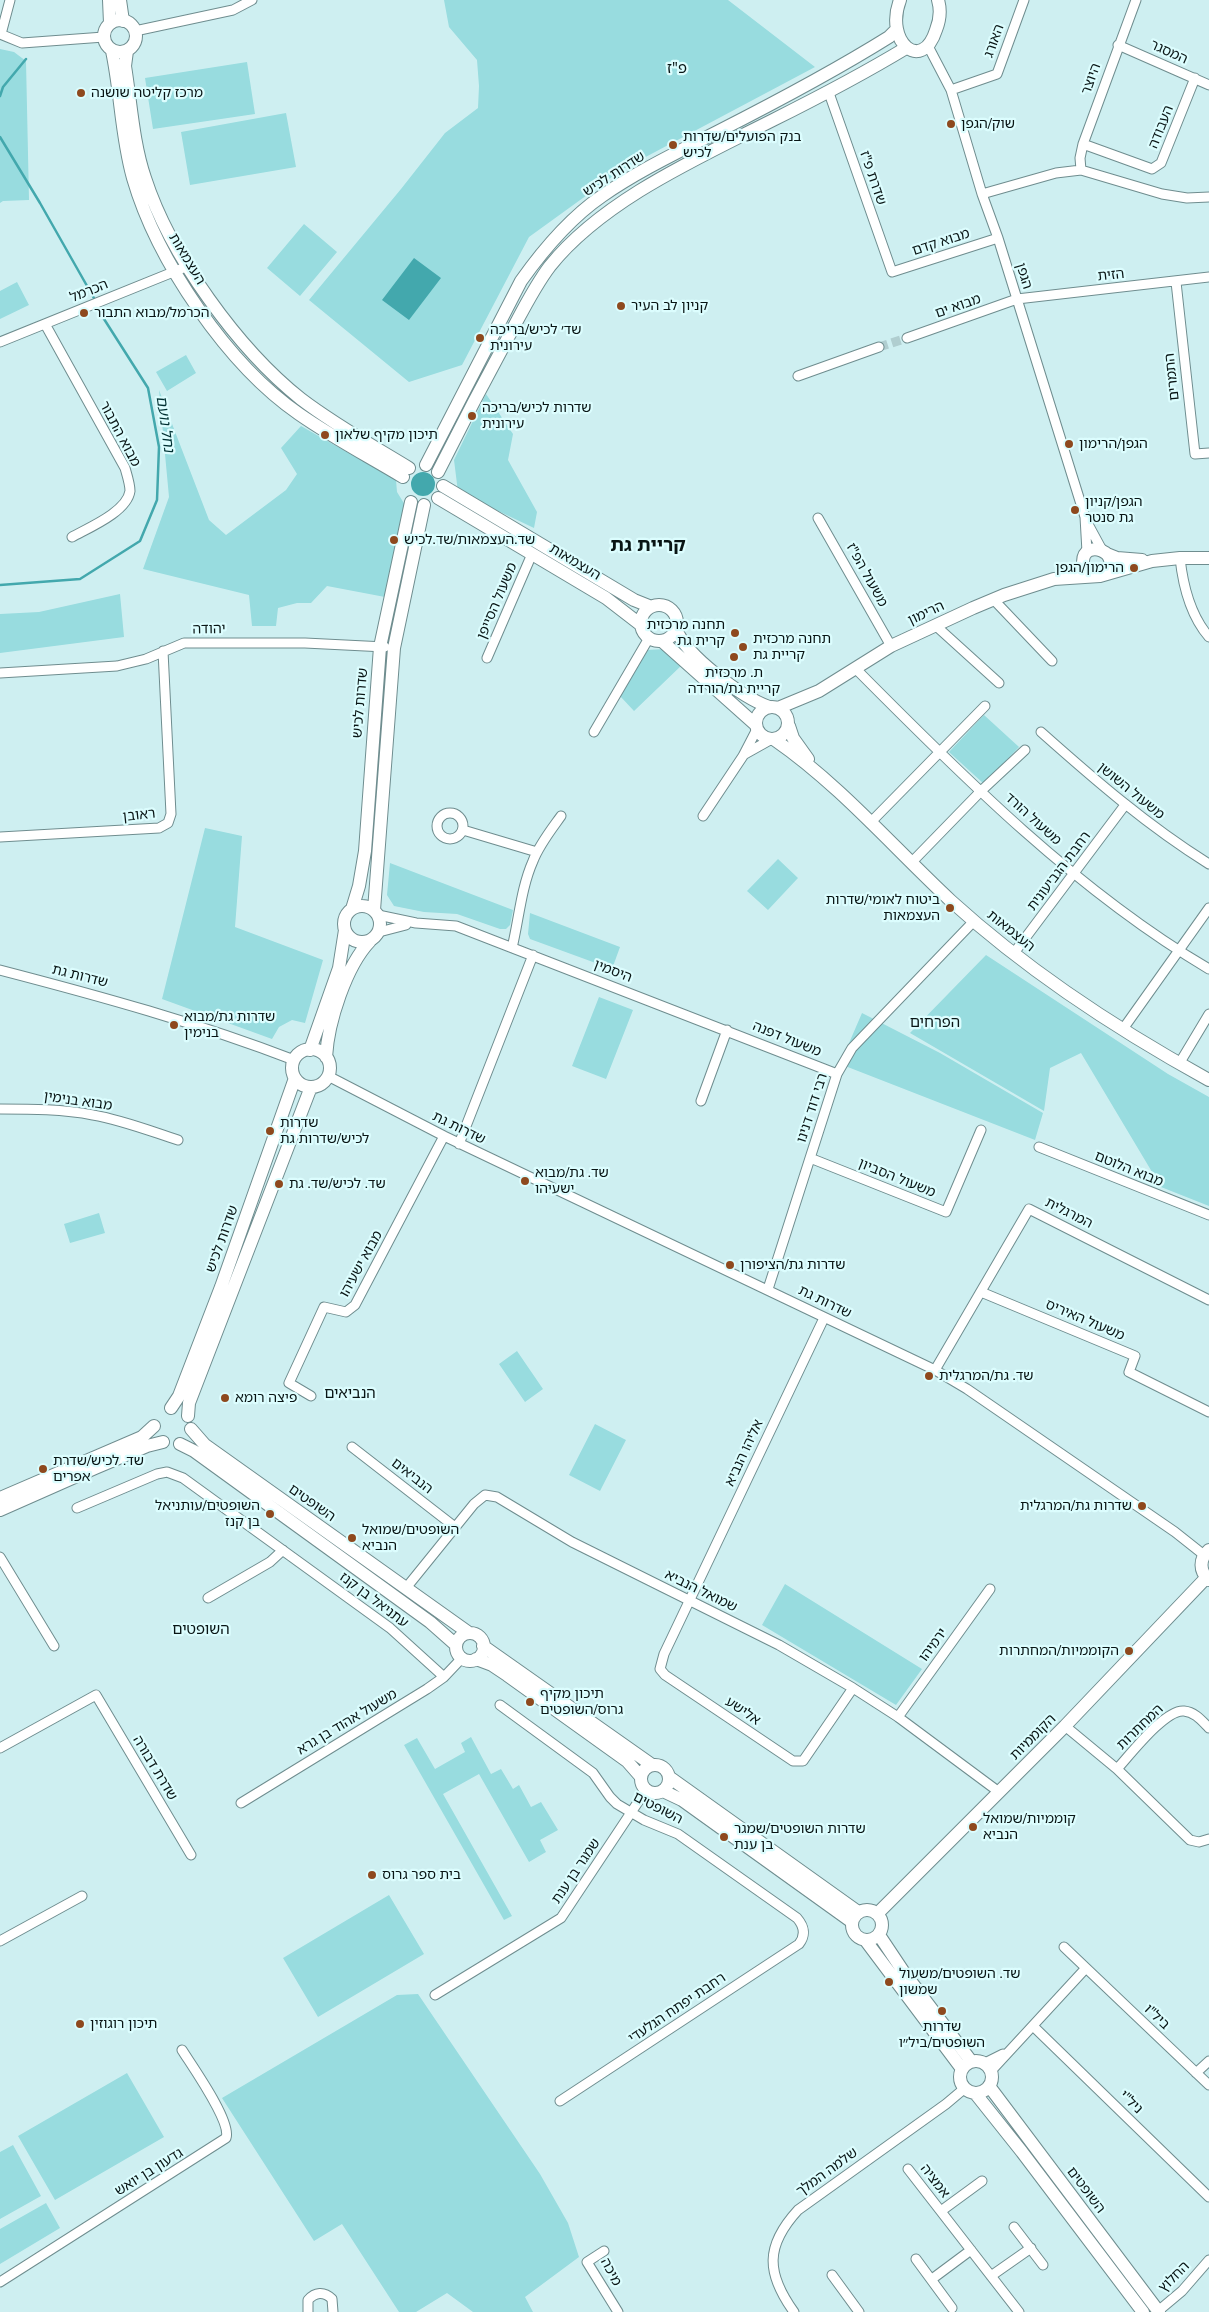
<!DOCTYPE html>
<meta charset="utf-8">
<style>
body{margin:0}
canvas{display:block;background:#ceeff1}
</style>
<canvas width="1209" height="2312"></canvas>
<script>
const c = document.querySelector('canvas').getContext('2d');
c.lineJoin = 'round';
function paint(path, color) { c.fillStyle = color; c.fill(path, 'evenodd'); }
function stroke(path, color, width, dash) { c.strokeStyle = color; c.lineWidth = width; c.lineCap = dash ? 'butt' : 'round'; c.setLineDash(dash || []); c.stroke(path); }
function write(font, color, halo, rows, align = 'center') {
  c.font = font + ' Mulish,"Noto Sans Hebrew",sans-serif'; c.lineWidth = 4.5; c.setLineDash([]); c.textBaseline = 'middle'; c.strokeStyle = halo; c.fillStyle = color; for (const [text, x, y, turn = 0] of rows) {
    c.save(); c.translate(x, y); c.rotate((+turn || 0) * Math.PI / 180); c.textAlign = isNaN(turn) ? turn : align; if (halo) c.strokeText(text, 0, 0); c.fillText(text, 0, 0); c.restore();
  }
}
paint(new Path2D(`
 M444 0H728L815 67 623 169 529 237 462 365 409 382 309 300 401 189 445 133 478 108 479 86 477 60 449 27Z
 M0 49 14 52 26 61 29 200 3 201 0 203Z
 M247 62 255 114 153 129 145 78Z
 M286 113 296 167 190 185 181 132Z
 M304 224 337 252 300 296 267 268Z
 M17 282 29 305 0 319V291Z
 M186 355 196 373 167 391 156 372Z
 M159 390 209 520 226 535 286 490 297 474 281 448 301 426 396 480 397 492 405 505 385 597 327 586 311 603H297L278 608 276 626H252L249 595 143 569 169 497Z
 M486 394 513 434 508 460 537 512 534 528 458 492 454 460Z
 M120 594 124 637 0 653V614L39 612Z
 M666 649 683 664 634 711 620 696 646 650Z
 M984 715 1019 747 984 784 949 752Z
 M205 828 242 836 235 927 323 960 305 1023 292 1020 279 1027 272 1039 162 999Z
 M778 859 798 878 768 910 747 891Z
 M390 863 513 910 510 925 506 929H500L457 914 424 912 394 906 387 895Z
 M530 913 620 947 612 969 530 939 528 934Z
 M986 955 1168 1074 1209 1097V1206L1161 1187 1081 1053 1050 1068 1044 1111 910 1033Z
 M599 997 633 1010 606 1079 572 1066Z
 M862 1013 940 1053 1043 1113 1035 1140 840 1064Z
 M99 1213 105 1233 70 1243 64 1224Z
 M517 1351 543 1389 525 1402 499 1364Z
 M595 1424 626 1440 600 1491 569 1475Z
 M785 1584 922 1669 896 1705 762 1625Z
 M471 1737 491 1774 501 1769 513 1789 519 1785 531 1807 541 1802 558 1830 540 1840 546 1852 529 1862 479 1774 443 1794 512 1916 504 1920 404 1745 417 1738 435 1769 465 1752 461 1743Z
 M389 1895 424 1954 318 2017 283 1958Z
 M418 1994 540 2174 568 2223 579 2257 525 2297 533 2312H473L447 2293 416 2312H399L342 2224 314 2241 222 2098 397 1995Z
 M127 2073 164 2137 55 2200 18 2136Z
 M13 2145 41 2196 0 2219V2152Z
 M46 2203 60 2228 0 2264V2229Z`), '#98dcdf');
paint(new Path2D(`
 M414 258 441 278 409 320 382 300Z
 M411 484a12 12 0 1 1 24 0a12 12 0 1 1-24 0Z`), '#43a8ad');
stroke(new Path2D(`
 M0 96 3 87 26 59
 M0 137 40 203 95 300
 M0 585 80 579 140 541 157 500 159 447 148 388 104 319 97 305`), '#43a8ad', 2.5);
stroke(new Path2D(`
 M879 347 907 338`), '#b0ced0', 9, [9, 4.5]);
const street = new Path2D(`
 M135 31 233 10 252 0
 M0 34 22 43 104 37
 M1 34 10 0
 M1118 45 1209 85
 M928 46 951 90 982 194 998 238 1085 517 1087 552
 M951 90 997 74 1024 0
 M829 93 892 272 998 238
 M1083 144 1152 169 1161 163 1195 78
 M1081 170 1080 158 1083 144 1136 0
 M982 194 1056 173 1081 170 1162 194 1187 198 1209 197
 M1176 282 1195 454 1209 453
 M45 324 125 468C127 475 130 484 130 491 127 512 88 528 72 537
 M907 338 1017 299 1209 277
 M0 342 188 266
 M798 376 879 347
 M818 518 891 646
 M1089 526 1102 550
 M1180 558C1183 586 1190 615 1209 637
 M993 599 1052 661
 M935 625 999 683
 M487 658 532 554
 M856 669C962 776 1078 892 1209 969
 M0 673 117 666 146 659 184 643H305L385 647
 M594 732 649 638
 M1041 732C1095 780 1148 826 1209 864
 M745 754 770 740
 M437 826a13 13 0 1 1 26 0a13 13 0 1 1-26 0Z
 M703 816 743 756 757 729
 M870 823 985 706
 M463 830 537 852
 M0 837 159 828 168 823 171 814 163 651
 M911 863 981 791 1025 750
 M378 915 416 923 456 926 837 1074
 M379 932 406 925
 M512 948C519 919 521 888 533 861 539 845 551 830 561 816
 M1014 953 1125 805
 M0 970C100 996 198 1023 294 1060
 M1123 1029 1209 908
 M1179 1064 1209 1014
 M328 1076 444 1136 935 1370 967 1389 1175 1532 1204 1555
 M701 1101 727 1030
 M0 1109C31 1109 63 1109 93 1115 122 1120 150 1131 178 1140
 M459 1144 533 955
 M1039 1147 1209 1215
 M810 1158 946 1212 981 1130
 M768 1289 837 1074 852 1048 974 921
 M981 1292 1135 1356 1129 1372 1209 1412
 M824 1318 664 1654 660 1669 665 1675 793 1761H803L853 1688
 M935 1370 1029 1209 1209 1300
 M311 1396 289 1383 324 1307 346 1312 355 1305 444 1136
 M352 1447 455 1527
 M77 1508 157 1474 167 1472 183 1478 390 1628 444 1677
 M0 1557 54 1646
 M406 1588 474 1504 485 1495 497 1497 572 1542 779 1645 853 1688 898 1717 999 1792
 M208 1598 270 1562 283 1550
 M500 1705 593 1773 610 1797 617 1804 644 1820 678 1834 797 1918C804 1926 806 1935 799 1944L560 2101
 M898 1717 990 1589
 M1065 1726 1117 1769 1190 1840 1199 1842 1209 1839
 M0 1748 96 1695 191 1855
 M1117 1769C1130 1755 1165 1709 1184 1711 1195 1712 1202 1721 1209 1728
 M241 1803 427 1689 444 1677 462 1658
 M0 1941 82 1896
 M1064 1947 1209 2085
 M435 1995 561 1918 646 1790
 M1033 2026 1209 2197
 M985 2063 1003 2054
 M991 2071 1086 1968
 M1196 2073 1209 2061
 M908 2169 1019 2312
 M941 2211 982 2181
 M1014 2227 1043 2265
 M604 2251 587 2262 618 2312
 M916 2259 952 2308
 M832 2275 859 2312
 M991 2276 1031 2248
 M932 2279 971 2250
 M0 2282 226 2138C232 2122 192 2066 182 2050
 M308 2312V2300C315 2292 324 2291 332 2299L333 2312
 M794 2312C766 2273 765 2246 798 2210L946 2104 965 2088
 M1157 2312 1182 2291 1209 2260`);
const secondary = new Path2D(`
 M109 0 110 23
 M120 0 123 21
 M900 0C884 42 922 74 936 30 940 20 941 10 938 0
 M104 36a16 16 0 1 1 32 0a16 16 0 1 1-32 0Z
 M112 51C121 93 121 136 133 178 157 261 228 365 299 414 332 437 368 456 403 477
 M127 51 125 66C131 103 133 143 145 178 170 255 238 349 301 399 335 425 373 446 409 468
 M426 465 521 281C543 250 570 218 602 196 638 171 678 152 717 132 776 102 833 72 889 37L896 30
 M438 472C461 426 485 380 510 334 522 312 534 287 550 266 603 200 698 158 773 120 819 97 863 74 906 48
 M443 486 634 600 649 606
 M438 498 606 598 641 625
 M1107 554 1117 558 1142 560
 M1091 575C1086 572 1083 568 1083 562 1083 537 1126 553 1104 574
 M641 623a18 18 0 1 1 36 0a18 18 0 1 1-36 0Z
 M676 629C686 656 742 697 769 707
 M663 642 756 725
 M756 723a16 16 0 1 1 32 0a16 16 0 1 1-32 0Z
 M778 708 819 691 891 646 973 608 1004 595 1054 579 1100 576 1152 561 1180 558H1209
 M789 726 793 738 808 759
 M775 740C840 785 893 847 951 901 1028 971 1118 1030 1209 1080
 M344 924a18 18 0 1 1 36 0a18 18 0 1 1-36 0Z
 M352 909 359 886 365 851 380 647 411 502
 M374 910 394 648 424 505
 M292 1068a19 19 0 1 1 38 0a19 19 0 1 1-38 0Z
 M310 1050 339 968 345 930
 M326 1057C328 1022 346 966 370 941
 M171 1408 179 1396 221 1287 295 1078
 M188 1416 189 1403 311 1087
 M191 1429 205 1445 469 1633
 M180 1444 194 1451 430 1622 456 1645
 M0 1498 142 1437 154 1426
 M0 1510 95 1468 147 1446 163 1442
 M1209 1550C1199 1559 1199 1571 1209 1580
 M456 1647a14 14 0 1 1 28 0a14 14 0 1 1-28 0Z
 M483 1646 652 1765
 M476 1659 492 1665 507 1675 627 1761 641 1777
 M641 1779a14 14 0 1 1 28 0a14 14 0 1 1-28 0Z
 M669 1777 858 1912
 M663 1791 682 1800 852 1922
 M852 1925a15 15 0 1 1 30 0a15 15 0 1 1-30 0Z
 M877 1914 1065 1726 1206 1578
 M879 1935 903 1971 971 2061
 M866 1941 962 2069
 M960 2077a16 16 0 1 1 32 0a16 16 0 1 1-32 0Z
 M989 2086 1159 2312
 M975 2093 1022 2152 1143 2312`);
stroke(street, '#6f8d8f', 11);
stroke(secondary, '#6f8d8f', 14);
stroke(street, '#fff', 9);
stroke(secondary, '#fff', 12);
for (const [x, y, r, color] of [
 [81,93,5,"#8e491e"],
 [951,124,5,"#8e491e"],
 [673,145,5,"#8e491e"],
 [621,306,5,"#8e491e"],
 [84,313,5,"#8e491e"],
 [480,338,5,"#8e491e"],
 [472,416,5,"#8e491e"],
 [325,435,5,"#8e491e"],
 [1069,444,5,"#8e491e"],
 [1075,510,5,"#8e491e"],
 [394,540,5,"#8e491e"],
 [1134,568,5,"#8e491e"],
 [735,633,5,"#8e491e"],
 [743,647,5,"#8e491e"],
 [734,657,5,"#8e491e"],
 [950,908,5,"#8e491e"],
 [174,1025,5,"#8e491e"],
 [270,1131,5,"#8e491e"],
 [525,1181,5,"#8e491e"],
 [279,1184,5,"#8e491e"],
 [730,1265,5,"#8e491e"],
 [929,1376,5,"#8e491e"],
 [225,1398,5,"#8e491e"],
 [43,1469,5,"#8e491e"],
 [1142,1506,5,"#8e491e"],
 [270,1514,5,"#8e491e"],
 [352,1538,5,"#8e491e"],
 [1129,1651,5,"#8e491e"],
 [530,1702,5,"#8e491e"],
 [973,1827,5,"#8e491e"],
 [724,1837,5,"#8e491e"],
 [372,1875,5,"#8e491e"],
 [889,1982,5,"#8e491e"],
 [942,2011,5,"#8e491e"],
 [80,2024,5,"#8e491e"]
]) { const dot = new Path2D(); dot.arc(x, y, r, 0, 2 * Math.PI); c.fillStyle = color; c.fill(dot); stroke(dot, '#dcfdfe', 2); }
write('14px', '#091515', '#dcfdfe', [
 ["האורג",994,41,-70],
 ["המסגר",1169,52,24],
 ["היוצר",1091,79,-70],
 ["העבודה",1161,127,-68],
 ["שדרות לכיש",614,174,-33],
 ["שדרת פ\"ז",873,178,71],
 ["מבוא קדם",941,242,-18],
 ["העצמאות",187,259,59],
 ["הזית",1111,275,-6],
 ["הגפן",1024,276,73],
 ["הכרמל",89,291,-22],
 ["מבוא ים",958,306,-19],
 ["התמרים",1172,377,-96],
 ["מבוא התבור",120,434,62],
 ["העצמאות",575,562,31],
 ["משעול הפ\"ז",867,575,61],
 ["משעול הסייפן",497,601,-67],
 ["הרימון",926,613,-25],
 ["יהודה",209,629,-1],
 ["שדרות לכיש",360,703,-85],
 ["משעול השושן",1131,791,39],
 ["ראובן",139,815,-6],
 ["משעול הורד",1033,819,42],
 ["רחבת הגביעונית",1059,871,-53],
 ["העצמאות",1011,931,39],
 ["היסמין",613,971,21],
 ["שדרות גת",80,976,14],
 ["משעול דפנה",787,1039,22],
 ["מבוא בנימין",78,1101,8],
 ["רבי דוד דנינו",812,1108,-72],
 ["שדרות גת",459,1128,26],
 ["מבוא הלוטם",1129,1169,22],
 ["משעול הסביון",897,1178,22],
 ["המרגלית",1069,1213,27],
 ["שדרות לכיש",222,1239,-70],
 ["מבוא ישעיהו",361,1264,-61],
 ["שדרות גת",825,1302,26],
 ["משעול האיריס",1085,1320,23],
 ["אליהו הנביא",744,1453,-65],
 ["הנביאים",412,1476,38],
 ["השופטים",312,1503,35],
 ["שמואל הנביא",701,1591,26],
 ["עתניאל בן קנז",374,1600,37],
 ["ירמיהו",933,1645,-54],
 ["אלישע",743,1711,34],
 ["משעול אהוד בן גרא",347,1722,-31],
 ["המחתרות",1140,1727,-44],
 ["הקוממיות",1033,1737,-45],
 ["שדרת דבורה",155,1768,59],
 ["השופטים",658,1808,27],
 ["שמגר בן ענת",576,1871,-56],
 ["רחבת יפתח הגלעדי",677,2008,-34],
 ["ביל\"ו",1157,2017,44],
 ["ניל\"י",1131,2102,44],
 ["גדעון בן יואש",149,2172,-32],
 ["שלמה המלך",827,2172,-36],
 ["אמציה",935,2181,52],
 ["השופטים",1086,2190,53],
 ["מיכה",611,2272,62],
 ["החלוץ",1174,2277,-45]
]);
write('14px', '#091515', '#dcfdfe', [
 ["מרכז קליטה שושנה",91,93],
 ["שוק/הגפן",961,124],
 ["בנק הפועלים/שדרות",683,137],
 ["לכיש",683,153],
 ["קניון לב העיר",631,306],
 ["הכרמל/מבוא התבור",94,313],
 ["שד׳ לכיש/בריכה",490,330],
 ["עירונית",490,346],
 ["שדרות לכיש/בריכה",482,408],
 ["עירונית",482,424],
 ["תיכון מקיף שלאון",335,435],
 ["הגפן/הרימון",1079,444],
 ["הגפן/קניון",1085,502],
 ["גת סנטר",1085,518],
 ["שד.העצמאות/שד.לכיש",404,540],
 ["הרימון/הגפן",1124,568,"right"],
 ["תחנה מרכזית",725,625,"right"],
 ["קרית גת",725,641,"right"],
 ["תחנה מרכזית",753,639],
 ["קריית גת",753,655],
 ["ת. מרכזית",734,673,"center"],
 ["קריית גת/הורדה",734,689,"center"],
 ["ביטוח לאומי/שדרות",940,900,"right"],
 ["העצמאות",940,916,"right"],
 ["שדרות גת/מבוא",184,1017],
 ["בנימין",184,1033],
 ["שדרות",280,1123],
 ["לכיש/שדרות גת",280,1139],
 ["שד. גת/מבוא",535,1173],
 ["ישעיהו",535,1189],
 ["שד. לכיש/שד. גת",289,1184],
 ["שדרות גת/הציפורן",740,1265],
 ["שד. גת/המרגלית",939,1376],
 ["פיצה רומא",235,1398],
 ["שד. לכיש/שדרת",53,1461],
 ["אפרים",53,1477],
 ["השופטים/עותניאל",260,1506,"right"],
 ["בן קנז",260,1522,"right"],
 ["שדרות גת/המרגלית",1132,1506,"right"],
 ["השופטים/שמואל",362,1530],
 ["הנביא",362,1546],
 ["הקוממיות/המחתרות",1119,1651,"right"],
 ["תיכון מקיף",540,1694],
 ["גרוס/השופטים",540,1710],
 ["קוממיות/שמואל",983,1819],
 ["הנביא",983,1835],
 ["שדרות השופטים/שמגר",734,1829],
 ["בן ענת",734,1845],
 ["בית ספר גרוס",382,1875],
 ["שד. השופטים/משעול",899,1974],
 ["שמשון",899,1990],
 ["תיכון רוגוזין",90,2024],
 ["שדרות",942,2027,"center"],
 ["השופטים/ביל״ו",942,2043,"center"]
], 'left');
write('15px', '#091515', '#dcfdfe', [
 ["פ\"ז",677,68],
 ["הפרחים",935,1022],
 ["הנביאים",350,1393],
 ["השופטים",201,1629]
]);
write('italic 15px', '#003032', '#dcfdfe', [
 ["נחל נועם",165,424,82]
]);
write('bold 19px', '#091515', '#dcfdfe', [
 ["קריית גת",648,545]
]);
</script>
